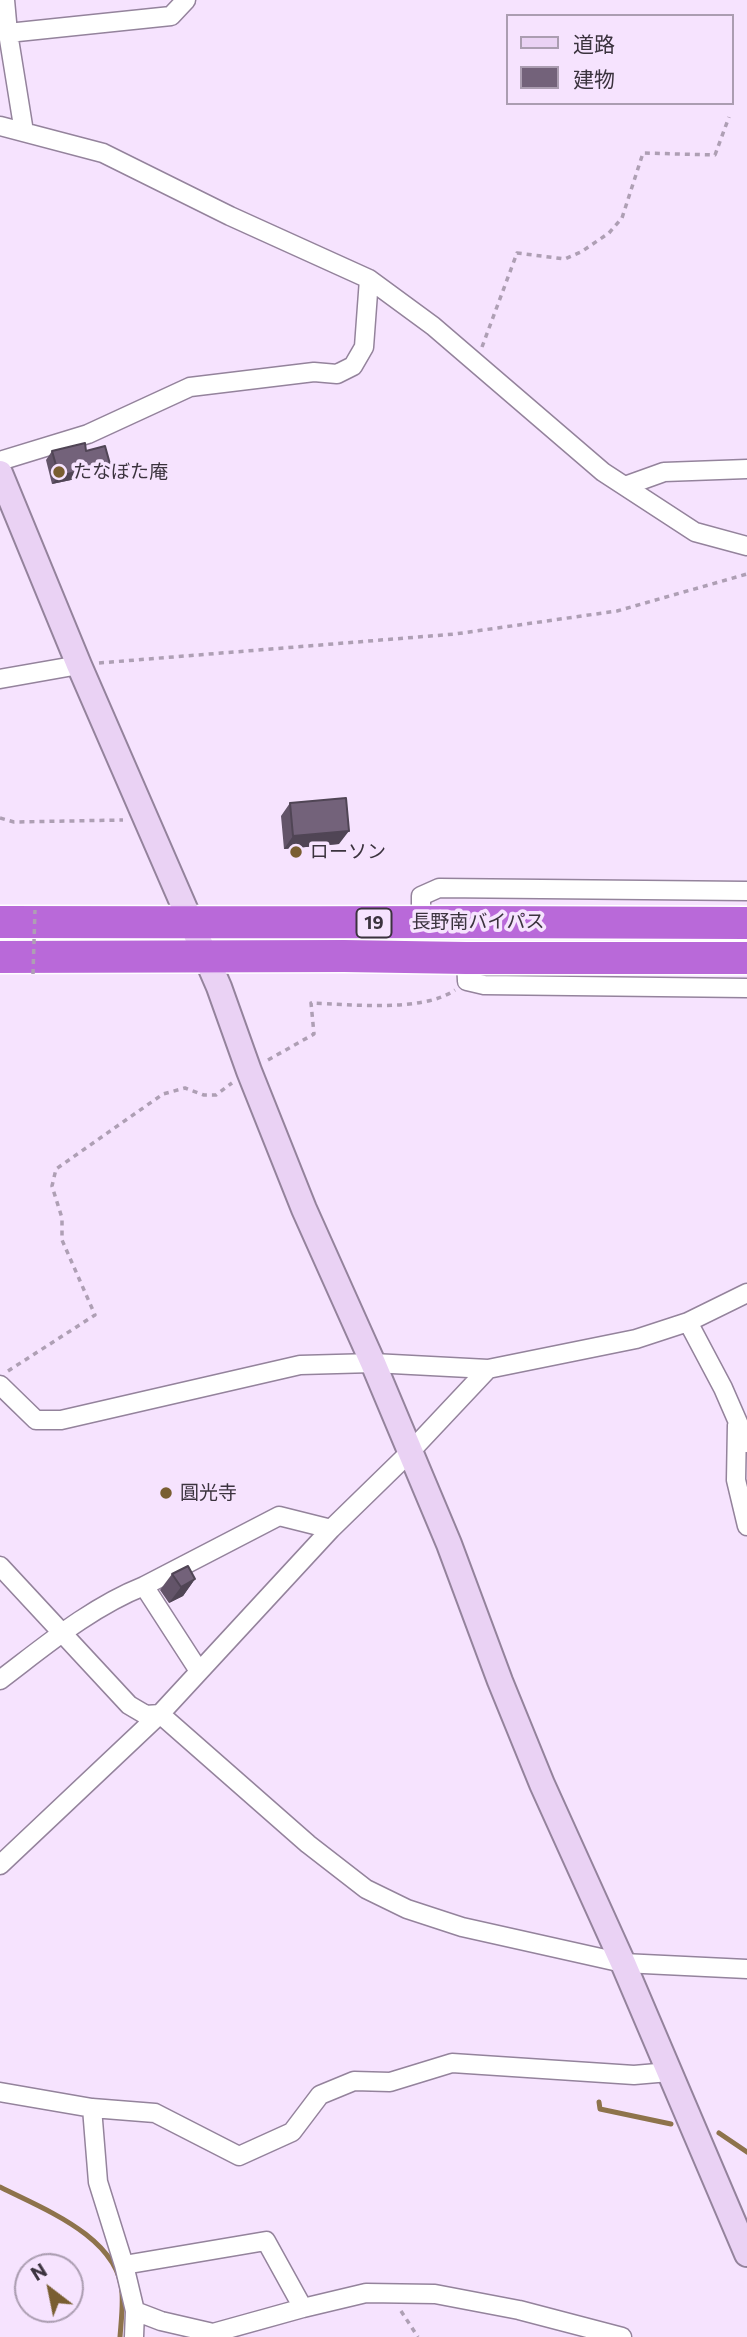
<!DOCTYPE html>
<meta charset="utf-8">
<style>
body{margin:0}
#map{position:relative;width:747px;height:2337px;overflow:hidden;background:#f6e3fe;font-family:Commissioner,"Noto Sans JP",sans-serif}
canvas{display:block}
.legend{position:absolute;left:506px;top:14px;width:228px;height:91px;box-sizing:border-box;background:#f6e3fe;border:2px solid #ab9db1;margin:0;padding:9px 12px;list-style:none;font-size:21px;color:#3b333e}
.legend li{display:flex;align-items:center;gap:14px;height:35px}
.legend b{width:35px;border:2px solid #ab9db1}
.north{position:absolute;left:14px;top:2253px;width:70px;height:70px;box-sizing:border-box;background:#f6e3fe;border:2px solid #ab9db1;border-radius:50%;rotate:328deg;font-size:19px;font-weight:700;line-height:28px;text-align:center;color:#3b333e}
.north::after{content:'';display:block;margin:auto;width:24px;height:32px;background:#795e31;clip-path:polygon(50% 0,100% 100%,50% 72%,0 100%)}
</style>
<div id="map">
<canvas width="747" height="2337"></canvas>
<ul class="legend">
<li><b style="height:9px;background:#ead2f4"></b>道路</li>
<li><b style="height:19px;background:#73627a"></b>建物</li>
</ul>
<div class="north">N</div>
</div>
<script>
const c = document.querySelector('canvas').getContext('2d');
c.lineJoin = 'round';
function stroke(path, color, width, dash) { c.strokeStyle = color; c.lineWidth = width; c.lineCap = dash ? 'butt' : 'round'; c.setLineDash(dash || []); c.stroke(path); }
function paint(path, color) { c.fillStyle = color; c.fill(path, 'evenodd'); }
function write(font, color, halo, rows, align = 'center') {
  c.font = font + ' Commissioner,"Noto Sans JP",sans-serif'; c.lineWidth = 7; c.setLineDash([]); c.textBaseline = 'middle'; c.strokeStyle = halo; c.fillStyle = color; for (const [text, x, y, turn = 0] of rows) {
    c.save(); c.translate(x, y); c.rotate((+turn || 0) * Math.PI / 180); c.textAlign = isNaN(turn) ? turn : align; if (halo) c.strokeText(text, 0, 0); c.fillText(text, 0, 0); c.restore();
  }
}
stroke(new Path2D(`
 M599 2102 600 2109 671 2124
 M719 2133 747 2152
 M0 2187C43 2209 119 2237 122 2293 123 2308 121 2323 120 2337`), '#8e734c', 5);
const street = new Path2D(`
 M5 0 8 33 24 132
 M8 33 171 16 186 0
 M0 126 103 153 230 216 369 279 433 326 603 472 695 532 747 546
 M0 461 88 434 190 387 314 372 337 374 353 366 364 347 369 279
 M625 486 664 472 747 469
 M0 679 79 665
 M421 921V896L439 888 747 891
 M466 958 467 981 484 985 747 988
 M688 1322 723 1388 747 1443
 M0 1385 36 1420H61L300 1365 373 1363 488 1369 636 1339 688 1322 747 1293
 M737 1425 736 1480 747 1526
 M0 1566 129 1705 146 1715 160 1714 308 1844 366 1889 407 1909 462 1927 623 1963 747 1969
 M144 1586 199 1671
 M0 1680C45 1646 91 1607 144 1586L279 1516 331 1529
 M0 1865 160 1714 331 1529 409 1453 488 1369
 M0 2092 92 2108 155 2113 239 2156 292 2132 320 2095 354 2081 390 2082 452 2063 634 2075 669 2072
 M92 2108 98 2182 124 2265 135 2311 134 2337
 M124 2265 266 2241 303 2308
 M135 2311 161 2321 213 2333 303 2308 366 2293 435 2294 519 2310 622 2337`);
const secondary = new Path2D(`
 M0 473 79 665 219 987 249 1071 304 1209 373 1363 449 1544 500 1681 542 1784 623 1963 747 2254`);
const highway = new Path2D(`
 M0 922C249 923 498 921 747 923
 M0 957 344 956 466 958H747`);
stroke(street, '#94839c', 21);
stroke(secondary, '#94839c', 28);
stroke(highway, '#fff', 35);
stroke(new Path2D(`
 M482 347 517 253 565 259 581 252 609 233 622 218 643 153 715 155 729 117
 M99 663 455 634 617 611 747 574
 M0 818 14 822 123 820
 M268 1060 314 1034 311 1003C350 1004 422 1013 455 990
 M8 1371 95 1315 62 1240V1218L52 1186 56 1169 163 1094 185 1088 204 1095H216L232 1083
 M401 2311 418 2337`), '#ae9fb4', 3.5, [5, 5]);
stroke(street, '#fff', 18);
stroke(secondary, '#ead2f4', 24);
stroke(highway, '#b969d9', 32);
stroke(new Path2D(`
 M33 974 35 910`), '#ae9fb4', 3.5, [5, 5]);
paint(new Path2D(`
 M52 451H86L104 473 52 484 46 460Z
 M290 803 339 844 284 849 281 816Z
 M172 1574 195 1579 183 1596 169 1603 160 1590Z`), '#635469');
paint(new Path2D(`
 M110 464 104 473 52 484 59 476Z
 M349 831 339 844 284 849 293 836Z
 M195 1579 183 1596 169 1603 181 1587Z`), '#504555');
const building = new Path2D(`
 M85 443 86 451 105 446 110 464 59 476 52 451Z
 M346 798 349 831 293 836 290 803Z
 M188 1566 195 1579 181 1587 172 1574Z`);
paint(building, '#73627a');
stroke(building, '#504555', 2);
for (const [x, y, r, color] of [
 [59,472,7,"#795e31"],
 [296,852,7,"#795e31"],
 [166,1493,7,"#795e31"]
]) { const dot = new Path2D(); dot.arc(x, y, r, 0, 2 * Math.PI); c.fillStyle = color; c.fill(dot); stroke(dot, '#f6e3fe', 2.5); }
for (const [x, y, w] of [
 [374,923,35]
]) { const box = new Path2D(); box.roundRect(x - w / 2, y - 14.5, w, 29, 5); c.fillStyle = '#f6e3fe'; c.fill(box); stroke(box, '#3b333e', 2); }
write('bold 18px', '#3b333e', null, [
 ["19",374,923]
]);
write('19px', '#3b333e', '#f6e3fe', [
 ["たなぼた庵",73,472],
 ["ローソン",310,852],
 ["圓光寺",180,1493]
], 'left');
write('19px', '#3b333e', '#f6e3fe', [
 ["長野南バイパス",478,922]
]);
</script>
